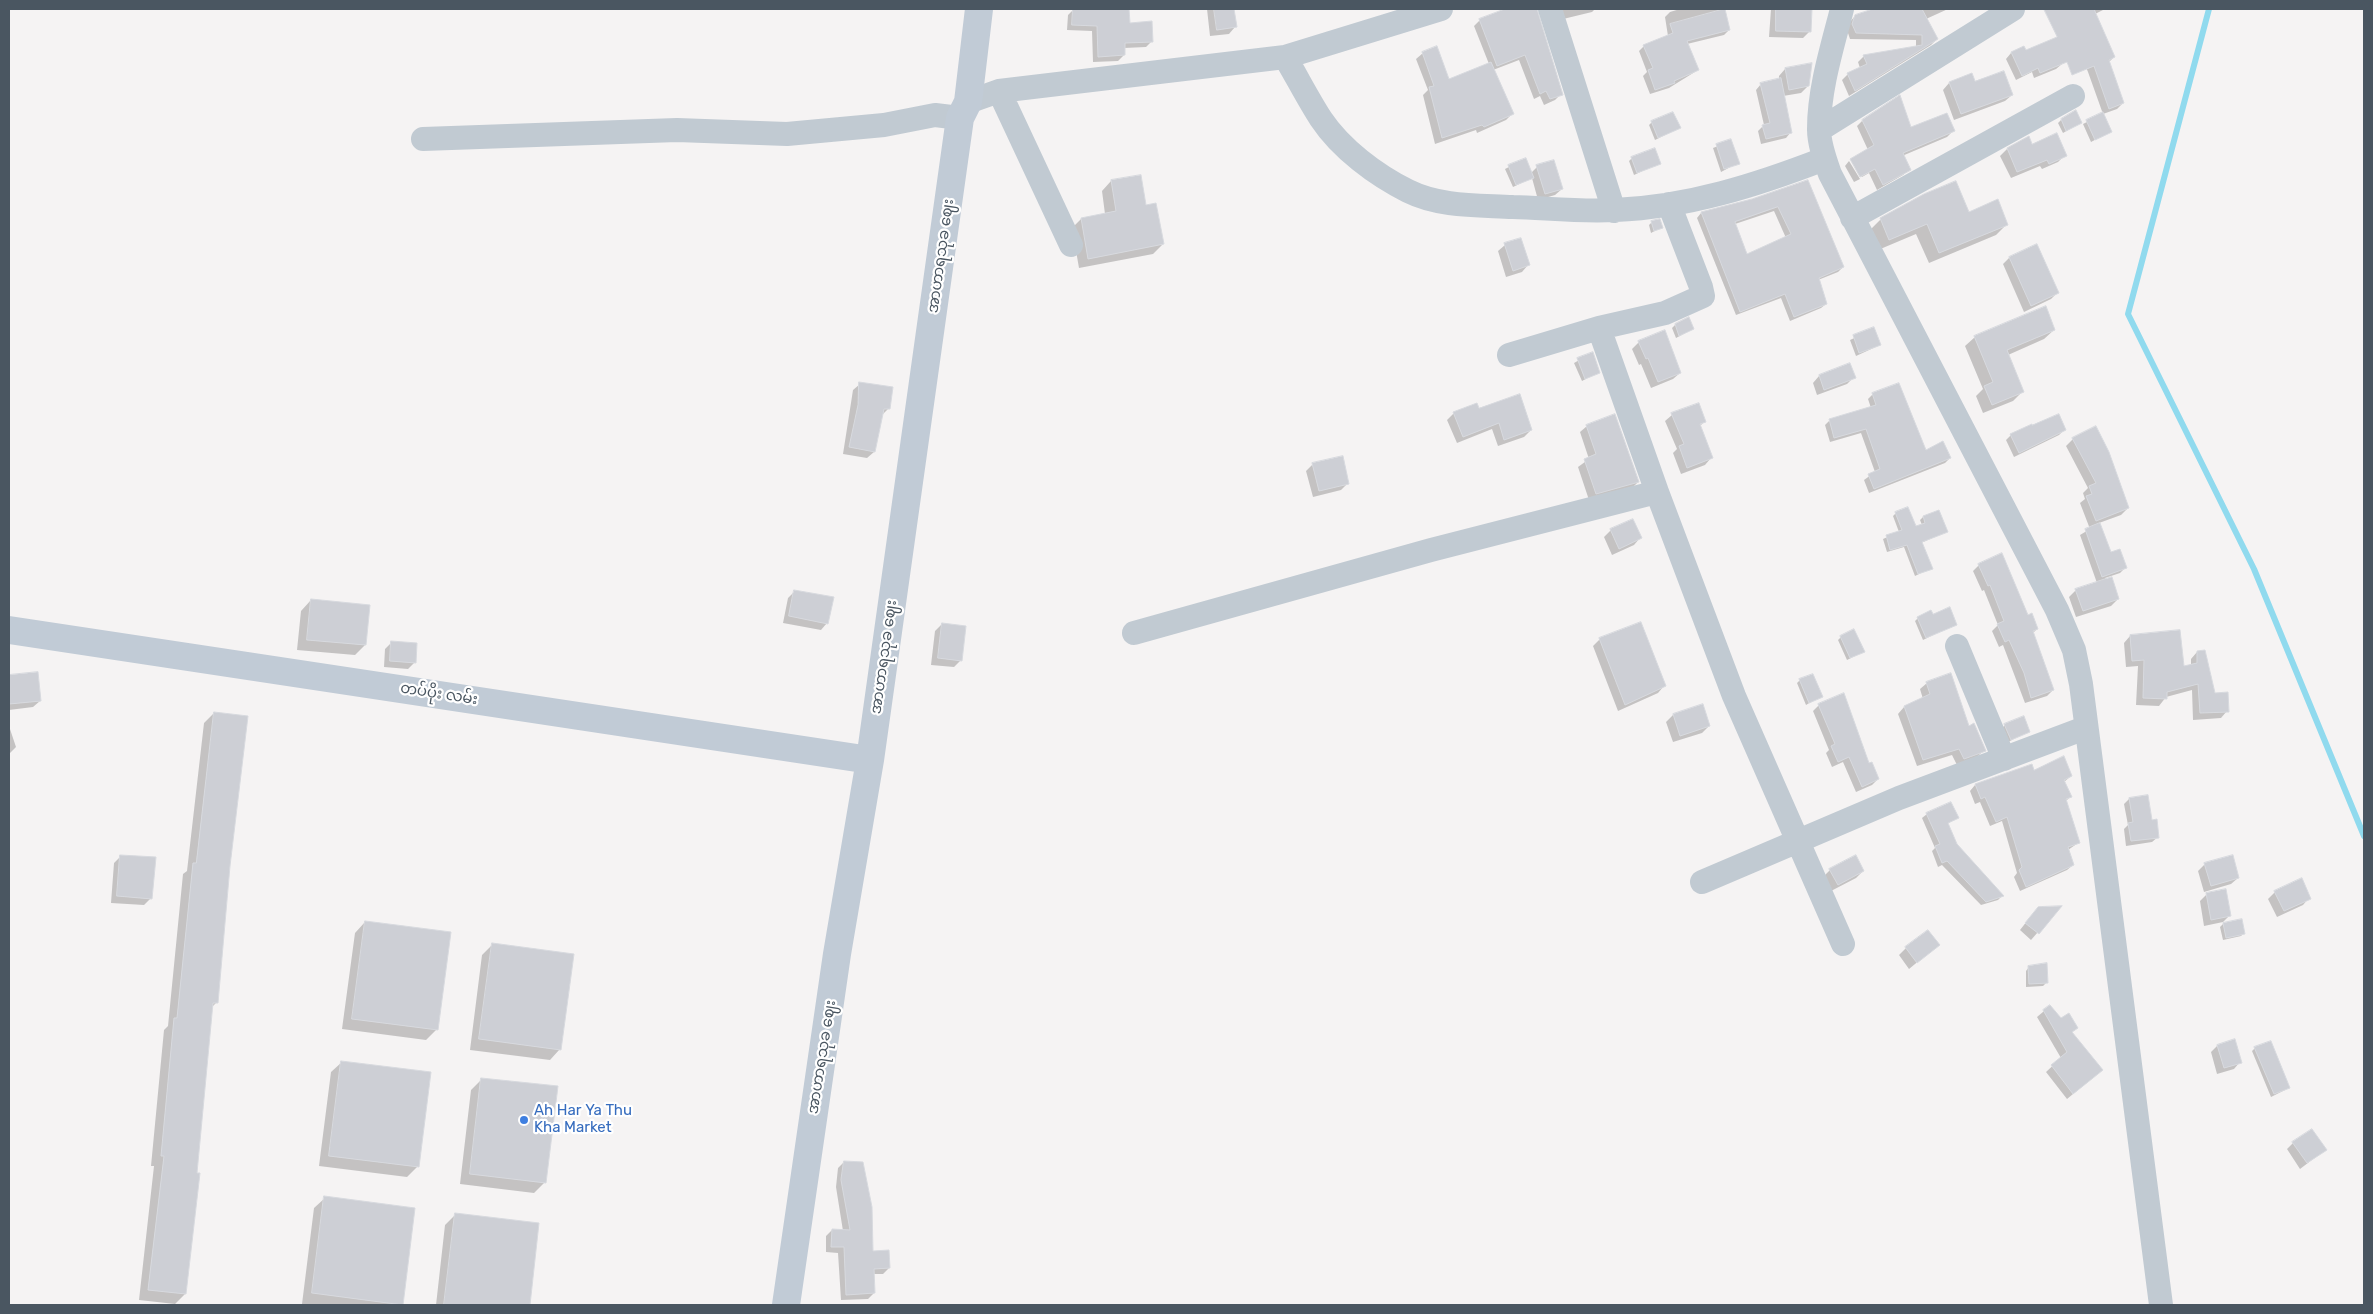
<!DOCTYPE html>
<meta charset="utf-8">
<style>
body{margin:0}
#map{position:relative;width:2373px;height:1314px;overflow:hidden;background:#f5f3f3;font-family:Rubik,sans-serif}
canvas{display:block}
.frame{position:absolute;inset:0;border:10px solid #4a5661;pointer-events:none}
</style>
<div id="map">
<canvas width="2373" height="1314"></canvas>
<div class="frame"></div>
</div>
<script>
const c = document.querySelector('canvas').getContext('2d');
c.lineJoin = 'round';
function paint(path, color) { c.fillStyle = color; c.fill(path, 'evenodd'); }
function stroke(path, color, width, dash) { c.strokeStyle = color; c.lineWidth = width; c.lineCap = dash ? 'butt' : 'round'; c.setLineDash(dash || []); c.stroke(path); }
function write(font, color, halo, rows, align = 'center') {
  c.font = font + ' Rubik,"Noto Sans Myanmar",sans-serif'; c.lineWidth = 4.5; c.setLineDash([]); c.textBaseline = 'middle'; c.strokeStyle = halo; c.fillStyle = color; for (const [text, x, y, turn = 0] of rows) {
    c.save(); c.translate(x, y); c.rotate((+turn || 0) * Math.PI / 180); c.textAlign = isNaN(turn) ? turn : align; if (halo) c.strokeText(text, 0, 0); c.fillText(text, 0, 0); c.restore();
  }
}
paint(new Path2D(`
 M1074 9H1116L1111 10 1152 41 1146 47 1124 48V55L1118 61 1093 62 1092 31 1067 30 1068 15Z
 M1207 9H1233L1235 27 1229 34 1210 36Z
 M1506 9H1536L1561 94 1555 100 1544 105 1540 96 1534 99 1519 60 1493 70 1512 114 1506 120 1477 133 1476 130 1435 144 1423 95 1428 90 1416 59 1423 53 1449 81 1489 64 1474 26 1480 20Z
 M1554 9H1595L1592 12 1559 20Z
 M1680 9H1723L1729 30 1724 35 1687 44 1698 70 1669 88 1650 94 1643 76 1647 72 1639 51 1644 46 1668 36 1665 17 1670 12Z
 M1771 9H1811L1810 31 1803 38 1769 37Z
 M1876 9 1877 11 1882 9H1948L1926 19 1937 39 1931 45 1849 96 1842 80 1848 74 1860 68 1858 62 1864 56 1916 47V40L1850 39 1847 30 1849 23 1855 16Z
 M2062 9H2105L2095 14 2114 57 2109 62 2123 103 2117 109 2103 114 2110 132 2091 142 2083 124 2103 114 2088 72Z
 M2024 47 2026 52 2062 64 2056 69 2034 78 2032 72 2016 80 2006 59 2011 53Z
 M1785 69 1808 86 1801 93 1783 96 1791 132 1786 138 1761 144 1758 131 1764 125 1756 90 1761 84 1779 80V76Z
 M1971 75 1974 83 2012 95 2005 101 1954 120 1943 90 1949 83Z
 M2061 120 2080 123 2063 133 2058 123Z
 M1862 121 1910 129 1953 131 1947 137 1902 156 1909 170 1903 175 1877 190 1869 173 1862 177 1852 160 1868 150 1857 126Z
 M1652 122 1679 128 1655 140 1649 125Z
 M2028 138 2031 145 2065 155 2058 162 2042 169 2040 166 2011 178 2000 156 2007 149Z
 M1731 141 1738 163 1721 172 1713 148Z
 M1632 158 1659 163 1634 175 1629 161Z
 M1525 159 1531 173 1537 167 1562 189 1555 195 1538 200 1532 178 1513 187 1505 169Z
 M1849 161 1860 179 1854 182 1845 166Z
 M1111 181 1163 244 1153 254 1079 268 1072 228 1081 219 1105 214 1102 191Z
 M1807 181 1843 267 1838 272 1818 280 1826 304 1821 308 1790 321 1781 298 1736 315 1697 218 1701 213 1752 200ZM1774 211 1786 238 1746 256 1735 224Z
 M1968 213 2007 224 1996 235 1929 263 1916 234 1878 250 1870 230 1881 219Z
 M1652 222 1662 227 1651 233 1649 225Z
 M1505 245 1528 265 1522 272 1506 277 1498 251Z
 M2036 245 2058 292 2051 299 2024 312 2003 264 2009 258Z
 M1675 325 1693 329 1676 338 1672 328Z
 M1874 329 1880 345 1856 356 1850 340Z
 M2054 330 2044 339 2008 355 2023 391 2013 401 1983 413 1976 396 1983 389 1965 346 1975 337Z
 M1639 342 1680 373 1673 379 1651 388 1641 364 1639 365 1632 349Z
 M1592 353 1599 372 1582 381 1574 363Z
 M1849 365 1854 377 1847 384 1817 395 1813 383 1819 376Z
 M860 384 888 409 881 416 874 452 867 458 843 454 853 390Z
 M1899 384 1925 451 1950 458 1945 463 1869 493 1864 480 1875 472 1861 433 1830 442 1825 425 1830 420 1871 408 1868 399 1872 395Z
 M1478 410 1531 430 1524 437 1498 446 1492 429 1457 443 1447 420 1454 413Z
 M1672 415 1705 421 1700 426 1711 458 1705 465 1681 474 1673 453 1677 449 1665 421Z
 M2031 425 2064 430 2059 435 2014 457 2006 440 2011 435Z
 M1587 426 1638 482 1631 489 1589 500 1578 467 1589 459 1580 432Z
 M2073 439 2128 508 2121 515 2099 523 2110 554 2126 567 2120 573 2105 578 2118 599 2111 606 2076 617 2069 597 2076 590 2097 583 2080 535 2090 529 2080 503 2085 499 2083 493 2088 488 2066 446Z
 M1313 464 1348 483 1341 490 1313 497 1306 471Z
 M1938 512 1946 532 1921 543 1931 568 1915 576 1904 547 1887 552 1883 539 1899 532 1893 516 1896 513 1915 527 1922 525 1920 520 1923 517Z
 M1611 530 1640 538 1634 545 1612 555 1604 537Z
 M1979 565 2037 629 2032 634 2053 690 2047 696 2025 703 2003 645 1999 647 1992 631 1998 625 1984 590 1982 591 1973 571Z
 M795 591 827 623 821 630 783 623 788 598Z
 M311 600 365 645 355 655 297 650 301 611Z
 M1932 616 1955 624 1923 640 1915 621 1918 618Z
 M942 624 961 660 954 667 931 665 935 631Z
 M2130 636 2183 667 2191 665V659L2197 652 2214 694 2227 711 2221 718 2193 720 2192 690 2166 697 2159 706 2136 705 2138 666 2126 667 2124 643Z
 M1841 637 1863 652 1847 660 1838 640Z
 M1600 639 1664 686 1658 693 1618 711 1593 646Z
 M392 642 415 662 408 669 384 667 385 649Z
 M10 676 40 701 33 707 9 710Z
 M1800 680 1821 696 1806 705 1797 683Z
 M1927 683 1968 727 1984 750 1977 757 1957 765 1952 755 1917 766 1898 714 1904 707 1923 699 1920 689Z
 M1819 705 1878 779 1872 785 1856 792 1843 762 1832 767 1826 753 1829 750 1813 711Z
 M214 713 229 866 216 1003 212 1007 185 1294 175 1304 139 1300 154 1166H151L164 1030 168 1026 183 874 187 871 204 723Z
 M1673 715 1709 726 1702 733 1673 742 1666 722Z
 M2005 725 2029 731 2008 742 2002 728Z
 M9 726 16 747 9 754Z
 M2031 766 2033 771 2071 776 2064 782 2071 796 2066 801 2078 843 2068 850 2073 865 2067 870 2020 891 2014 877 2017 873 2002 821 1990 826 1980 802 1975 804 1970 791 1975 785Z
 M2129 799 2151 821 2158 837 2152 842 2126 846 2124 829 2128 825 2124 804Z
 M1927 814 1957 818 1947 824 1956 845 2002 896 1998 900 1981 905 1942 865 1938 867 1932 851 1935 848 1922 818Z
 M121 856 151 898 144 905 111 903 114 863Z
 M2205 864 2238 878 2231 884 2204 892 2198 871Z
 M1830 870 1863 871 1856 878 1831 891 1823 877Z
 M2275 892 2309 898 2303 905 2277 917 2268 899Z
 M2207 894 2229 916 2223 922 2204 926 2200 901Z
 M2059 908 2031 940 2020 930 2031 916Z
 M365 922 437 1029 426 1040 342 1029 355 933Z
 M2223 924 2244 933 2241 936 2223 940 2220 927Z
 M493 944 560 1049 550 1060 470 1050 482 955Z
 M1938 945 1909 969 1899 955 1906 948Z
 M2029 967 2046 983 2043 986 2026 987V971Z
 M2050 1006 2060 1019 2077 1028 2071 1033 2095 1076 2067 1099 2046 1072 2061 1058 2037 1017Z
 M2217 1046 2240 1062 2234 1069 2217 1074 2211 1052Z
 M2255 1048 2288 1087 2285 1090 2271 1097 2252 1051Z
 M342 1062 418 1166 407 1177 319 1166 331 1072Z
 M482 1079 545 1182 534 1193 460 1184 471 1090Z
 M2293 1143 2325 1150 2300 1169 2287 1149Z
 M844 1162 872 1252 889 1268 883 1274H873L874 1293 868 1299 841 1300 838 1253 826 1252V1236L832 1230 843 1231 836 1187 838 1168Z
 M325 1198 401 1304 400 1305 302 1304 314 1208Z
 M455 1215 538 1224 528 1305H436L445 1225Z`), '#0003');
stroke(new Path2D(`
 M2209 9 2128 314 2254 569 2364 836`), '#90daee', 6);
const building = new Path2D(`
 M1073 9H1129L1130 23 1152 21 1153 42 1125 43V55L1098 57 1097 26 1072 25Z
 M1214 9H1234L1237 27 1217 30Z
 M1505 9H1537L1563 95 1550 99 1546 91 1540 94 1525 55 1497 66 1479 19Z
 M1725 9 1730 30 1687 41 1699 70 1674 81 1675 83 1655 90 1648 70 1653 68 1643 45 1673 33 1670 24Z
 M1776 9H1812L1811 32 1776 31Z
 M1873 9H1922L1938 39 1855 91 1847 73 1867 64 1863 55 1922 45V35L1856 33 1852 24 1855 15Z
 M2044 9H2094L2115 57 2109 60 2124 103 2109 109 2094 66 2072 75 2067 62 2040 73 2038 68 2022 76 2011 52 2024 46 2026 50 2057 37Z
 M1437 46 1449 79 1491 62 1514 114 1484 127 1482 125 1442 138 1429 87 1434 86 1422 52Z
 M1812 63 1809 86 1789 90 1785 68Z
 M2004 71 2013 95 1961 114 1949 82 1972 73 1975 81Z
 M1781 78 1792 133 1766 139 1762 125 1770 123 1760 83Z
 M1900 95 1911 127 1947 113 1955 131 1903 153 1911 170 1883 185 1875 169 1860 177 1850 159 1874 145 1862 120Z
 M2076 110 2082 123 2066 131 2061 119Z
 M1673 112 1681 128 1658 138 1651 121Z
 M2103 112 2112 132 2095 140 2086 120Z
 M2057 133 2067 156 2049 164 2047 160 2017 172 2007 148 2029 136 2032 144Z
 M1731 139 1740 164 1724 169 1716 144Z
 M1655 148 1661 164 1637 173 1631 157Z
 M1526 158 1534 178 1516 185 1508 165Z
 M1554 160 1563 189 1545 194 1536 165Z
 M1141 175 1146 205 1156 203 1164 244 1088 259 1081 218 1116 211 1111 180Z
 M1808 180 1844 267 1819 278 1827 304 1794 317 1785 294 1740 312 1701 212 1752 199ZM1778 207 1791 234 1747 254 1735 222Z
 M1956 181 1969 212 1998 199 2008 225 1939 253 1927 224 1889 240 1880 218 1924 194Z
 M1660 219 1663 228 1654 231 1651 221Z
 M1521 238 1530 265 1513 271 1504 243Z
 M2037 244 2059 293 2031 306 2009 257Z
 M2046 306 2055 330 2007 350 2024 392 1992 405 1984 386 1993 382 1974 336Z
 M1689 317 1694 329 1679 336 1675 324Z
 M1874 327 1881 345 1859 353 1853 335Z
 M1665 330 1681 373 1658 382 1648 358 1646 359 1638 341Z
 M1593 352 1600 373 1585 379 1577 358Z
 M1850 363 1856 378 1824 390 1819 375Z
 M859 382 893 387 890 409H884L875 452 849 447 858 405Z
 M1899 383 1926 450 1943 441 1951 458 1874 489 1868 474 1880 469 1866 429 1834 438 1829 419 1876 405 1872 393Z
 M1520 394 1532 430 1504 440 1499 423 1463 437 1453 412 1477 403 1479 408Z
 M1699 403 1706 422 1700 424 1713 458 1687 468 1679 446 1684 444 1671 413Z
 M1615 414 1639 482 1596 494 1584 459 1596 454 1586 425Z
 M2059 414 2066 430 2019 453 2010 434 2032 424V425Z
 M2096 426 2109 452 2129 508 2096 521 2086 496 2092 494 2089 486 2096 483 2072 438Z
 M1343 456 1349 484 1319 491 1312 463Z
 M1908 507 1916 526 1925 523 1923 516 1939 510 1948 532 1922 542 1933 569 1918 574 1907 545 1890 550 1886 535 1902 530 1895 512Z
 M1633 519 1642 538 1619 549 1610 529Z
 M2100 523 2111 552 2120 549 2127 568 2102 577 2085 529Z
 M2002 553 2028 615 2032 613 2038 629 2033 631 2054 690 2031 698 2024 673 2009 640 2005 642 1997 624 2004 621 1990 585 1988 586 1978 564Z
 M2112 577 2119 599 2083 611 2075 589Z
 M794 590 834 597 828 624 789 616Z
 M311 599 370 605 366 645 307 640Z
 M1950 607 1957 625 1926 638 1917 617 1931 610 1933 614Z
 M1641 622 1666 686 1625 705 1599 638Z
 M942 623 966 626 962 661 938 658Z
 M1854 629 1865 652 1850 658 1840 636Z
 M2180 630 2184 666 2197 663V651L2205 650 2215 693 2228 692 2229 712 2200 713 2198 684 2167 692V699L2143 698 2144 660 2132 661 2130 635Z
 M391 641 417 643 416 663 390 661Z
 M38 672 41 701 9 704V675Z
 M1951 673 1969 726 1974 723 1986 751 1964 759 1959 749 1923 760 1904 706 1930 694 1926 682Z
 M1813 674 1823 697 1809 703 1799 679Z
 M1844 693 1869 763 1872 762 1879 779 1862 787 1849 757 1838 762 1831 746 1835 744 1818 704Z
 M1703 704 1710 726 1680 736 1673 714Z
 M214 712 248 716 230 866 218 1003H213L197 1173H200L186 1294 148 1290 164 1156H161L174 1018H177L193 863H196Z
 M2024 716 2030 732 2011 740 2004 724Z
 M2064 756 2072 776 2064 780 2072 797 2066 799 2080 843 2068 847 2074 865 2026 887 2019 870 2022 867 2007 817 1996 822 1985 797 1981 799 1975 784 2032 764 2034 770Z
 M2148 795 2152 820 2157 819 2159 838 2131 841 2128 823 2133 822 2129 798Z
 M1951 802 1959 818 1948 823 1957 844 2004 896 1986 902 1947 861 1942 863 1935 846 1940 844 1926 813Z
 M120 855 156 857 152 899 117 896Z
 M1856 855 1864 871 1838 885 1829 869Z
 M2233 855 2239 878 2211 886 2204 863Z
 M2302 878 2311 899 2284 911 2274 891Z
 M2226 889 2231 916 2211 920 2206 893Z
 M2062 906 2039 934 2025 923 2038 907Z
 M2242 919 2245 934 2226 938 2223 923Z
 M365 921 451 932 438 1030 352 1019Z
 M1928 930 1940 945 1917 963 1905 947Z
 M492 943 574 954 561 1050 479 1039Z
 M2047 963 2048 983 2029 984 2028 966Z
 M2050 1005 2061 1018 2069 1013 2078 1028 2072 1032 2103 1070 2073 1094 2051 1065 2067 1052 2043 1010Z
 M2235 1039 2242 1063 2224 1068 2217 1045Z
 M2271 1041 2290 1088 2274 1094 2254 1047Z
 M341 1061 431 1072 419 1167 329 1156Z
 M481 1078 558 1086 546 1183 470 1174Z
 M2312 1129 2327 1150 2307 1163 2292 1142Z
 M844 1161 863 1162 872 1207 873 1251 889 1250 890 1268 874 1269 875 1293 846 1295 844 1247H831L832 1229 850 1230 841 1180Z
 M324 1196 415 1208 403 1305 312 1293Z
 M455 1213 539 1223 530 1305H444Z`);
paint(building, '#cdcfd5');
stroke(building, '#d7d9de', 1);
stroke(new Path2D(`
 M1550 9 1614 211
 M1842 9C1832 48 1819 89 1819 129 1819 144 1825 160 1830 174L2057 610 2074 650 2081 684 2161 1305
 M1285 57C1297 77 1308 99 1321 119 1341 149 1376 175 1408 191 1440 207 1478 205 1513 207 1546 208 1581 212 1615 210 1688 207 1757 185 1824 159
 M999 91 1071 245
 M968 102 999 91 1285 57 1441 9
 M1819 130 2013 9
 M423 139 677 130 787 134 884 125 935 115 960 118
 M1852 218 2073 96
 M1599 328 1657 492 1734 696 1843 944
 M1509 355 1599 328 1665 313 1703 296 1701 287 1669 204
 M1134 633 1431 550 1657 492
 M1957 646 2004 759
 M1702 882 1899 798 2085 728`), '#c1cad2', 24);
stroke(new Path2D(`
 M9 630 870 760
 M786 1305 837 954 870 760 960 118 968 102 979 9`), '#c1cbd6', 28);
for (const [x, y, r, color] of [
 [524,1120,5,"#3f7fe0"]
]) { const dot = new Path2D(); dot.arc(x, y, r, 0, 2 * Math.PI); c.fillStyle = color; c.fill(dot); stroke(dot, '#fff', 2); }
write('15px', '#4a5661', '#fff', [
 ["အာဟာရသုခ ဈေး",941,256,-82],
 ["အာဟာရသုခ ဈေး",884,657,-82],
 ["တပ်ပိုး လမ်း",439,694,9],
 ["အာဟာရသုခ ဈေး",822,1057,-81]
]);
write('15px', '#366cbe', '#fff', [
 ["Ah Har Ya Thu",534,1111],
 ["Kha Market",534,1128]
], 'left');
</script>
